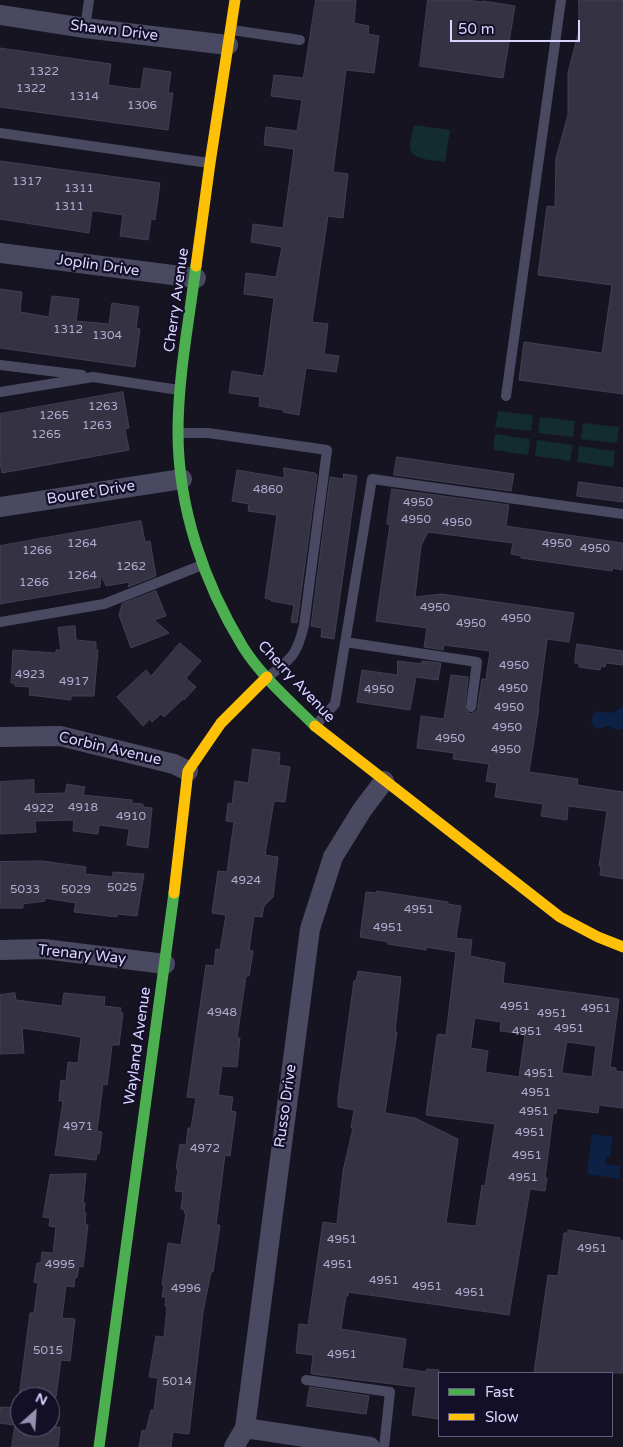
<!DOCTYPE html>
<style>
body{margin:0}
#map{position:relative;width:623px;height:1447px;overflow:hidden;background:#161421;font-family:"Varela Round",sans-serif}
canvas{display:block}
.legend{position:absolute;left:438px;top:1372px;width:175px;height:65px;box-sizing:border-box;background:#130f26;border:1px solid #625e7d;margin:0;padding:6px 9px;list-style:none;font-size:15px;color:#d9d4ff}
.legend li{display:flex;align-items:center;gap:10px;height:25px}
.legend b{width:25px;border:1px solid #625e7d}
.north{position:absolute;left:10px;top:1387px;width:50px;height:50px;box-sizing:border-box;background:#130f26;border:1px solid #625e7d;border-radius:50%;rotate:26deg;font-size:14px;font-weight:700;line-height:20px;text-align:center;color:#d9d4ff}
.north::after{content:'';display:block;margin:auto;width:18px;height:22px;background:#9591b1;clip-path:polygon(50% 0,100% 100%,50% 72%,0 100%)}
.scale{position:absolute;left:450px;top:20px;width:130px;height:22px;box-sizing:border-box;border:2px solid #d9d4ff;border-top:0;padding-left:6px;font-size:15px;line-height:18px;white-space:nowrap;color:#d9d4ff;-webkit-text-stroke:4px #130f26;paint-order:stroke}
</style>
<div id="map">
<canvas width="623" height="1447"></canvas>
<ul class="legend">
<li><b style="height:6px;background:#4caf50"></b>Fast</li>
<li><b style="height:6px;background:#ffc107"></b>Slow</li>
</ul>
<div class="north">N</div>
<div class="scale">50 m</div>
</div>
<script>
const c = document.querySelector('canvas').getContext('2d');
c.lineJoin = 'round';
function paint(path, color) { c.fillStyle = color; c.fill(path, 'evenodd'); }
function stroke(path, color, width, dash) { c.strokeStyle = color; c.lineWidth = width; c.lineCap = dash ? 'butt' : 'round'; c.setLineDash(dash || []); c.stroke(path); }
function write(font, color, halo, rows, align = 'center') {
  c.font = font + ' "Varela Round",sans-serif'; c.lineWidth = 4.5; c.setLineDash([]); c.textBaseline = 'middle'; c.strokeStyle = halo; c.fillStyle = color; for (const [text, x, y, turn = 0] of rows) {
    c.save(); c.translate(x, y); c.rotate((+turn || 0) * Math.PI / 180); c.textAlign = isNaN(turn) ? turn : align; if (halo) c.strokeText(text, 0, 0); c.fillText(text, 0, 0); c.restore();
  }
}
paint(new Path2D(`
 M414 125 450 130 445 162C435 160 412 161 410 148 409 141 413 132 414 125Z
 M498 411 533 415 531 431 495 427Z
 M540 417 575 421 573 437 538 433Z
 M583 423 619 427 617 443 581 439Z
 M495 434 530 439 528 455 493 450Z
 M537 440 573 445 570 461 535 456Z
 M579 446 615 451 613 467 577 462Z`), '#132c2d');
paint(new Path2D(`
 M623 707V728C618 731 614 729 609 726L598 729 594 727 591 723 593 714 597 711 611 713Z
 M592 1134 613 1137 610 1157H606L605 1164 621 1166 619 1179 587 1174Z`), '#0d2144');
const building = new Path2D(`
 M316 0H356L354 23 369 26 368 34 379 36 374 73 346 70 333 172 348 174 343 218 328 216 312 322 328 324 324 354 339 356 336 372 306 368 299 415 283 412V410L259 406 260 397 229 393 232 371 263 376 265 368 274 298 244 294 246 273 276 277 282 247 251 242 253 224 283 228 294 149 264 145 266 127 297 131 302 100 271 96 274 75 303 78Z
 M428 0H466L483 2V1L515 6 503 78 420 66Z
 M579 0H623V394L519 380 524 342 602 353 612 285 538 275 547 206 555 207 556 158 568 115V73L579 30Z
 M0 48 111 64 108 85 136 89 141 88 144 68 171 72 168 93H173L168 130 0 107Z
 M0 161 160 183 155 220 151 219 148 240 120 236 123 215 97 211H92L89 233 0 219Z
 M0 289 22 292 20 312 49 317 52 296 79 299 76 321 109 324 112 303 139 307 136 328 140 329 135 367 0 348Z
 M123 392 129 428 125 429 129 450 2 473 0 463V414Z
 M397 457 514 474 511 491 394 475Z
 M284 468 315 473 317 475 297 623 291 622 294 605 271 601 272 600 265 598 277 515 248 511 249 504 232 501 237 470 284 478Z
 M344 474 357 476 334 639 321 637 322 628 311 626 330 477 343 479Z
 M579 482 623 488V502L577 496Z
 M392 489 509 505 506 526 623 543 622 570 613 568 612 571 521 558V556L511 554 513 543 428 532 421 546 415 597 441 594 574 613 569 642 547 639 538 708H539L529 772 578 779 577 785 623 792V879L600 875 601 866H599L607 811 568 806 567 820 541 816 543 804 495 797 497 783 486 781 489 764 453 759 454 753 417 748 421 716 444 719 451 675 468 677 465 709 470 714 477 711 482 679H486L490 651 444 645 443 650 424 647 427 628 376 621 390 525 387 524Z
 M141 521 145 542 150 541 156 576 128 587 130 582 106 586 101 575 100 587 0 604V546Z
 M156 591 166 616 154 620 169 633 131 648 119 615 122 604Z
 M75 626 76 640 96 642V650H98L94 696H71V700L29 695 30 687 15 686V683H11L13 650 56 653V650H61L58 628Z
 M180 643 201 661 186 678 196 687 184 700 183 699 164 717 161 714 152 722 150 719 143 726 117 697 146 670 151 676Z
 M577 644 623 651V665L606 663 605 667 601 666 600 670 579 667V664L575 663Z
 M398 661 422 664V661L441 663 438 680 416 677 410 710 357 702 362 670 397 675Z
 M253 749 280 753 279 765 290 767 285 802 274 801 265 855 278 857 273 897 264 906 262 917 254 916 249 950 253 951 249 976H246L237 1038H240L237 1067 222 1066 218 1095 233 1097 231 1111 236 1112 230 1156 225 1155 216 1225H220L213 1272H211L203 1312 189 1434 173 1432 171 1447H139L142 1430 146 1431 151 1410H154L158 1378 149 1377 156 1336 164 1337 167 1307 165 1306 166 1297H162L164 1285H162L168 1243 181 1245 186 1213H184L185 1210 181 1209 183 1192 175 1191 178 1169H176L180 1144 186 1145 188 1128H191L196 1098 187 1097 206 965 214 966 216 949 220 950 226 915 212 913 218 871 227 872 234 822 226 821 228 803 232 804 235 781 248 783Z
 M34 780V794L65 793 67 784 85 787 83 795 132 800V803L143 804V807L152 808 148 848 127 845 129 829 99 825 98 834 73 831 74 820 35 821 36 832 0 834V782Z
 M42 861 86 867 85 874 113 877V872L144 874 137 916 117 914V917L74 912 76 903 45 898V901L23 904V908H0V862Z
 M377 891 448 902V904L461 906 456 938 472 940 470 956 505 963 503 983 619 999 610 1067 616 1068V1071L623 1072V1108L599 1105 598 1113 557 1108 556 1114 554 1113 553 1115 545 1178H547L545 1191 530 1189 509 1315 348 1292V1296H346L341 1329 406 1339 402 1368 425 1372 427 1369 439 1370V1419L412 1415 416 1387 312 1374 311 1373 313 1355 296 1353 299 1324 308 1325 323 1222 337 1224 343 1171 353 1128H351L354 1110 338 1107V1097L354 981H356L358 971 401 977 395 1032H397L385 1113 415 1118 458 1139 446 1223 476 1226 482 1185 485 1186 495 1124 426 1115 437 1036 438 1034 446 1035 456 952 426 947V950L388 944V942L360 937 366 892 377 893ZM475 1018 501 1022 500 1031 525 1034 519 1077 485 1072 488 1051 471 1048ZM567 1042 596 1046 592 1077 562 1073Z
 M15 993 16 1000 62 1006 64 993 105 997 104 1006 121 1008 120 1012 123 1013 119 1045H112L107 1085 103 1084 97 1131 102 1132 99 1154 97 1153 96 1160 55 1155 63 1101H59L61 1080 66 1081 68 1062 78 1063 81 1037 22 1028 24 1053 0 1054V995Z
 M86 1174 83 1203H85L84 1213H86L85 1225H88L83 1267 79 1266 77 1278 75 1277 74 1287 66 1286 62 1318 75 1319 70 1361 61 1360 56 1397H19L30 1313H34L38 1283 34 1282 37 1263H41L42 1252 53 1253 56 1227 49 1226 50 1218 43 1217 50 1175Z
 M568 1230 620 1238V1241H623V1373H534L548 1275 558 1276 564 1233H568Z
 M310 1387 369 1396 366 1414 307 1406Z
 M1 1407 20 1408V1426L0 1423Z
 M15 1427H60L58 1447H12Z`);
paint(building, '#343243');
stroke(building, '#433f54', 1);
stroke(new Path2D(`
 M85 28 89 0
 M232 30 300 40
 M0 133 209 163
 M0 365 82 375
 M0 392 93 377 179 390
 M506 396 561 0
 M180 433H208L327 450 304 625C297 655 292 658 268 677
 M0 622 104 604 202 565
 M345 642 477 662 471 707
 M315 726 335 704 372 479 623 514
 M306 1380 390 1392 384 1447`), '#4a4962', 10);
stroke(new Path2D(`
 M0 15 85 28 228 45
 M0 253 196 278
 M0 507 182 479
 M0 737 60 736 174 764 188 771
 M0 950 44 949 165 964
 M245 1428 370 1447
 M234 1447 245 1428 310 929 333 857 362 810 384 781`), '#4a4962', 20);
stroke(new Path2D(`
 M196 266C189 321 178 377 178 432 178 508 204 583 243 647 262 677 290 701 315 726
 M99 1447 174 893`), '#4caf50', 11);
stroke(new Path2D(`
 M196 266 210 163 235 0
 M315 726 560 917 598 937 623 947
 M174 893 188 771 221 723 267 677`), '#ffc107', 11);
write('12px', '#b0acd0', null, [
 ["1322",44,72],
 ["1322",31,89],
 ["1314",84,97],
 ["1306",142,106],
 ["1317",27,182],
 ["1311",79,189],
 ["1311",69,207],
 ["1312",68,330],
 ["1304",107,336],
 ["1263",103,407],
 ["1265",54,416],
 ["1263",97,426],
 ["1265",46,435],
 ["4860",268,490],
 ["4950",418,503],
 ["4950",416,520],
 ["4950",457,523],
 ["1264",82,544],
 ["4950",557,544],
 ["4950",595,549],
 ["1266",37,551],
 ["1262",131,567],
 ["1264",82,576],
 ["1266",34,583],
 ["4950",435,608],
 ["4950",516,619],
 ["4950",471,624],
 ["4950",514,666],
 ["4923",30,675],
 ["4917",74,682],
 ["4950",513,689],
 ["4950",379,690],
 ["4950",509,708],
 ["4950",507,728],
 ["4950",450,739],
 ["4950",506,750],
 ["4918",83,808],
 ["4922",39,809],
 ["4910",131,817],
 ["4924",246,881],
 ["5025",122,888],
 ["5033",25,890],
 ["5029",76,890],
 ["4951",419,910],
 ["4951",388,928],
 ["4951",515,1007],
 ["4951",596,1009],
 ["4948",222,1013],
 ["4951",552,1014],
 ["4951",569,1029],
 ["4951",527,1032],
 ["4951",539,1074],
 ["4951",536,1093],
 ["4951",534,1112],
 ["4971",78,1127],
 ["4951",530,1133],
 ["4972",205,1149],
 ["4951",527,1156],
 ["4951",523,1178],
 ["4951",342,1240],
 ["4951",592,1249],
 ["4995",60,1265],
 ["4951",338,1265],
 ["4951",384,1281],
 ["4951",427,1287],
 ["4996",186,1289],
 ["4951",470,1293],
 ["5015",48,1351],
 ["4951",342,1355],
 ["5014",177,1382]
]);
write('15px', '#d9d4ff', '#130f26', [
 ["Shawn Drive",114,31,7],
 ["Joplin Drive",98,266,8],
 ["Cherry Avenue",177,300,-82],
 ["Bouret Drive",91,493,-9],
 ["Cherry Avenue",296,682,47],
 ["Corbin Avenue",110,749,13],
 ["Trenary Way",82,955,6],
 ["Wayland Avenue",138,1046,-82],
 ["Russo Drive",286,1106,-82]
]);
</script>
